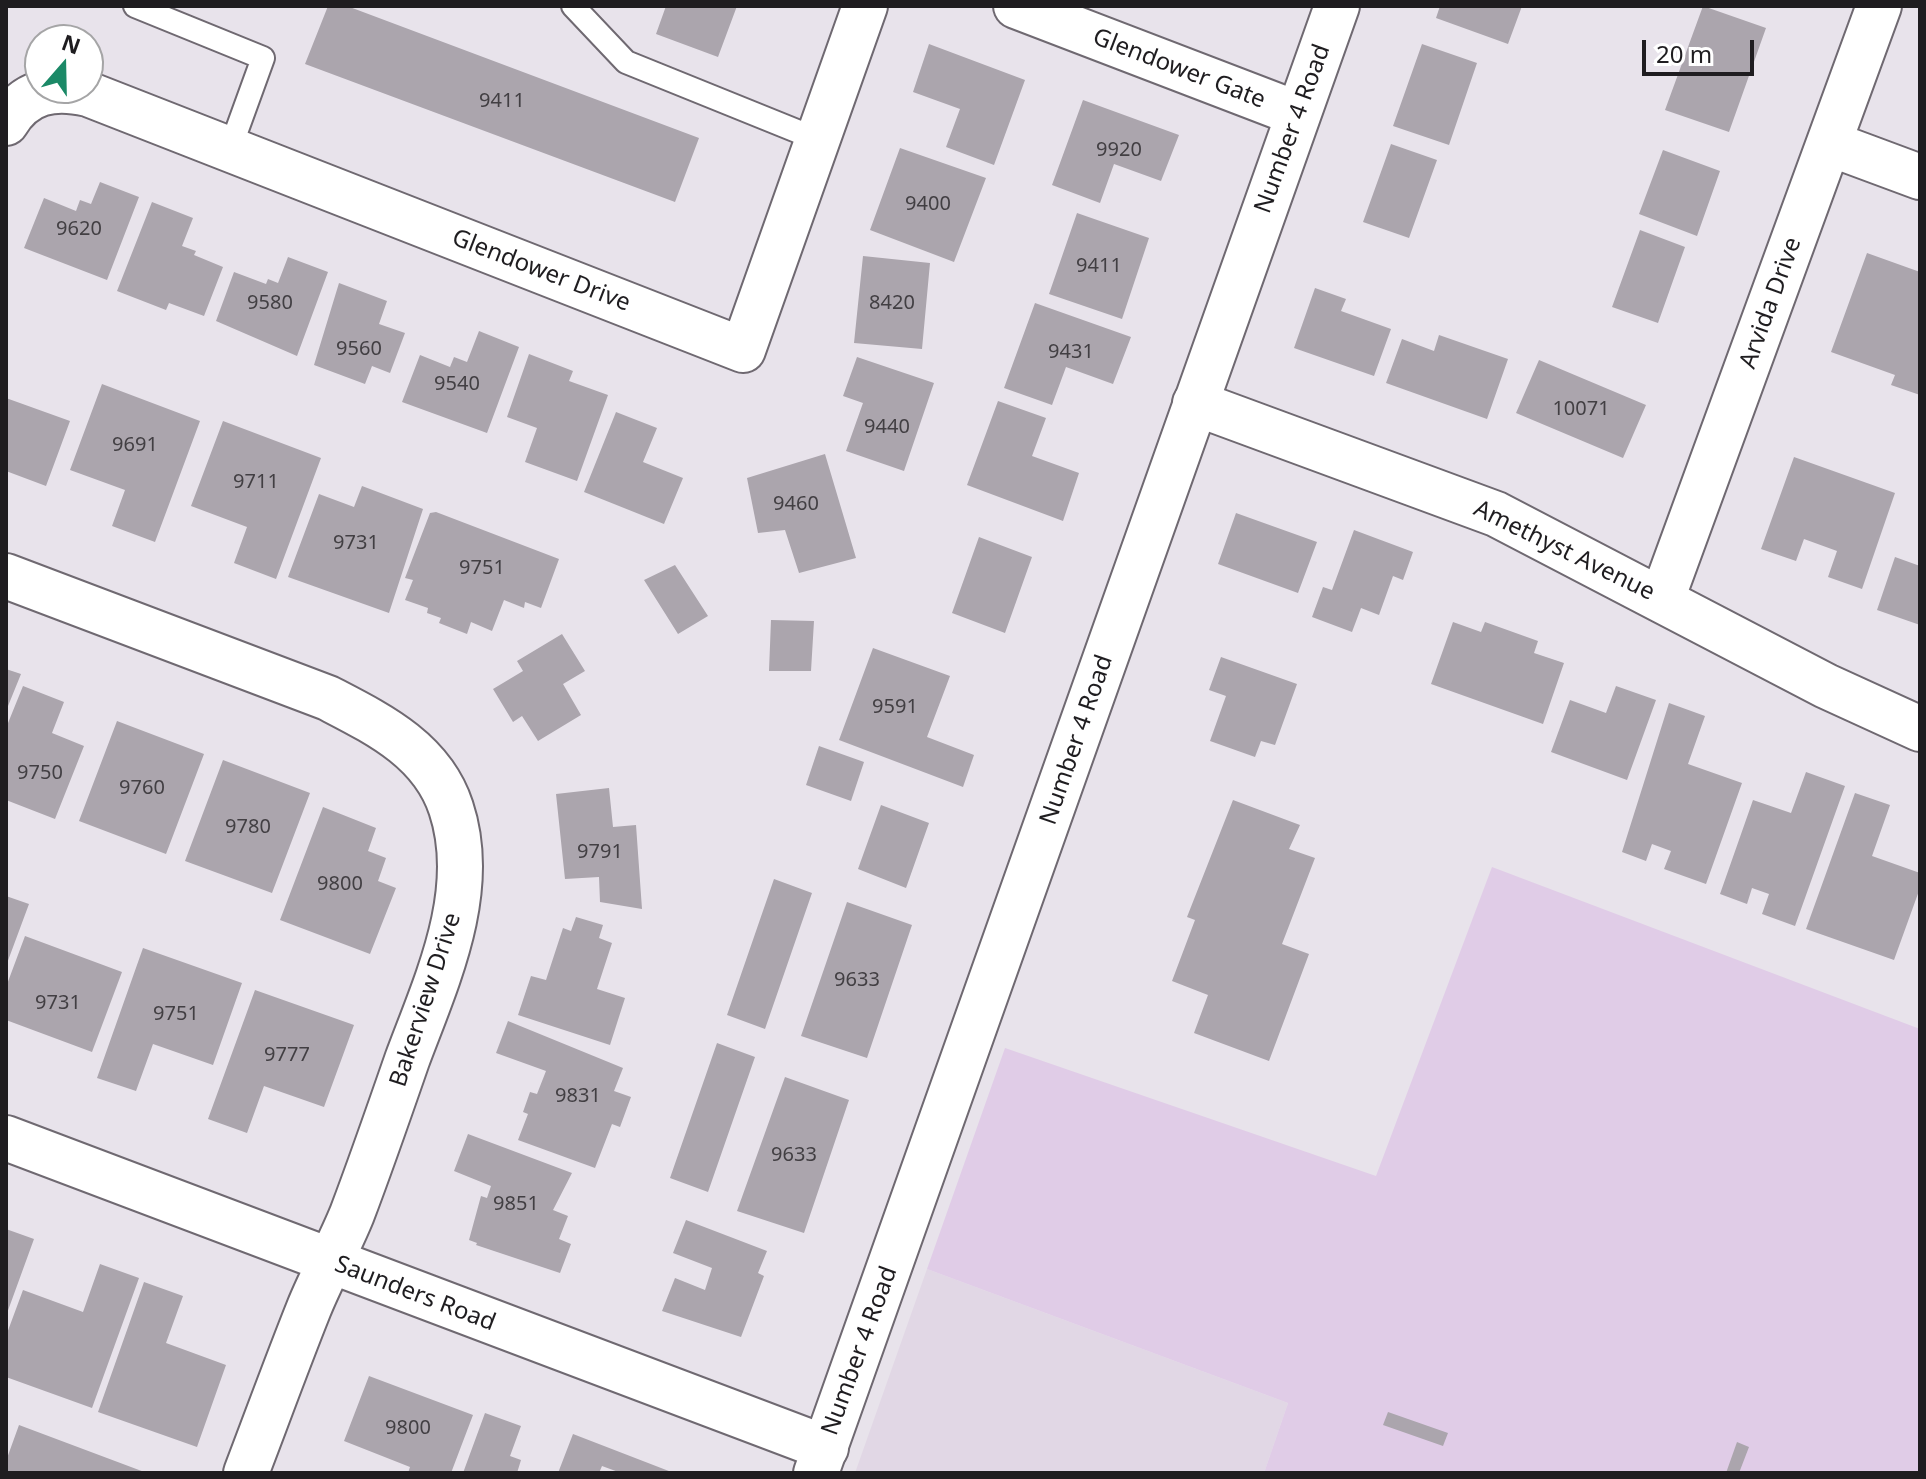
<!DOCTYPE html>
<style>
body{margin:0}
#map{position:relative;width:1926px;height:1479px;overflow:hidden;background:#e8e3eb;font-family:"Noto Sans",sans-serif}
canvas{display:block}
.frame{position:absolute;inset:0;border:8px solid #1f1d20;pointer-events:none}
.north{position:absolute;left:24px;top:24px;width:80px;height:80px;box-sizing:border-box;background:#fff;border:2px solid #a5a5a6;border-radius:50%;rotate:20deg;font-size:22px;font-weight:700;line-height:32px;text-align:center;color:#1f1d20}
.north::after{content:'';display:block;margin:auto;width:28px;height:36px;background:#1b8967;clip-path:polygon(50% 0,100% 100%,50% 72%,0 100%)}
.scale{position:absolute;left:1642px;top:40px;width:112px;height:36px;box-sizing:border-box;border:4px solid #1f1d20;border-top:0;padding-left:10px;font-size:24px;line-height:28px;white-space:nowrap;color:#1f1d20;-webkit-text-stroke:6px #fff;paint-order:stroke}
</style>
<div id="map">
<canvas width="1926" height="1479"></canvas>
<div class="frame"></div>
<div class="north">N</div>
<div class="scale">20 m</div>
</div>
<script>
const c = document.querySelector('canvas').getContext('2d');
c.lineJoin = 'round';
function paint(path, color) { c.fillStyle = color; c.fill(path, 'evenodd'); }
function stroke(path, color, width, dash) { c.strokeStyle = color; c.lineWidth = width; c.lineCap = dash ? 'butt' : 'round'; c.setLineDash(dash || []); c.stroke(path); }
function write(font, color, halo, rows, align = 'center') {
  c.font = font + ' "Noto Sans",sans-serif'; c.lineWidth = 8; c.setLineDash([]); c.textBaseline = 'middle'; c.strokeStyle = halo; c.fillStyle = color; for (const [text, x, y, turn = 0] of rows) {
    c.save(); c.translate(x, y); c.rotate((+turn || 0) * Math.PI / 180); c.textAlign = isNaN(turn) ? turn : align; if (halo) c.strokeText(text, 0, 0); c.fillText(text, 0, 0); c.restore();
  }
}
paint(new Path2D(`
 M927 1269 1288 1403 1264 1473H855Z`), '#e1d7e5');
paint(new Path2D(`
 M1492 867 1920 1029V1473H1264L1288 1403 927 1269 1005 1048 1376 1176Z`), '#e0cce7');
paint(new Path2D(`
 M328 6H347L699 138 675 202 305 64Z
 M666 6H737L718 57 656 34Z
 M1440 6H1522L1508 44 1436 18Z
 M1703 6 1766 28 1729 132 1665 110Z
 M929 44 1025 80 994 165 946 147 960 109 913 92Z
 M1422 44 1477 63 1449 145 1393 126Z
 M1083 100 1179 135 1161 181 1114 164 1100 203 1052 185Z
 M1391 144 1437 160 1409 238 1363 222Z
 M900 148 986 178 954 262 870 230Z
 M1663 150 1720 171 1697 236 1639 214Z
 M100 182 139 197 107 280 24 248 44 198 76 211 80 200 91 204Z
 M152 202 193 218 182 246 196 251 194 255 223 267 204 316 169 303 166 310 117 291Z
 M1077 213 1149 238 1122 319 1049 294Z
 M1640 230 1685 247 1658 323 1612 307Z
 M1867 253 1920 272V395L1891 385 1895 375 1831 352Z
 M863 256 930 263 922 349 854 343Z
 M288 257 328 272 297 356 216 321 234 272 266 284 268 279 278 283Z
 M339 283 387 301 379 324 405 333 390 373 372 366 365 384 314 365Z
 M1315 288 1346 299 1341 311 1391 329 1374 376 1294 348Z
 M1035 303 1131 337 1113 384 1066 367 1052 405 1004 388Z
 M479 331 519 347 487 433 402 402 420 355 450 367 454 357 467 362Z
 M1439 335 1508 359 1487 419 1386 383 1402 339 1434 351Z
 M529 354 573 371 569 381 608 395 577 481 525 462 537 428 507 417Z
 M857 357 934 383 904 471 846 451 863 403 843 396Z
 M1539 360 1646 405 1623 458 1516 413Z
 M102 384 200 421 155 542 112 526 125 490 70 470Z
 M6 398 70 421 46 486 6 471Z
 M998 401 1046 418 1032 456 1079 473 1063 521 967 485Z
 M616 412 657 428 643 462 683 478 664 524 584 492Z
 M223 421 321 458 276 579 234 563 247 527 191 506Z
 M825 454 856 558 799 573 785 530 758 533 747 478Z
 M1794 457 1895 493 1862 589 1828 577 1837 551 1804 539 1796 561 1761 549Z
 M362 486 423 509 389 613 288 577 319 494 354 507Z
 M436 512 559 559 541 608 525 602 524 608 504 600 492 631 471 622 467 634 439 623 441 618 427 613 428 608 405 600 413 580 405 578 430 513Z
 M1236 513 1317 542 1298 593 1218 564Z
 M1354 530 1413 552 1403 580 1393 576 1379 615 1361 608 1352 632 1312 617 1323 587 1332 590Z
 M979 537 1032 557 1005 633 952 613Z
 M1895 557 1920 566V625L1877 610Z
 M675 565 708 616 678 634 644 580Z
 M771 620 814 621 811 671H769Z
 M1453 622 1481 632 1485 622 1538 641 1534 653 1564 663 1543 724 1431 684Z
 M562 634 585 671 563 684 581 715 538 741 522 716 513 722 493 689 523 671 517 661Z
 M873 648 950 676 927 737 974 755 963 787 839 740Z
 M1221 657 1297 684 1275 745 1261 741 1255 757 1210 741 1226 696 1209 690Z
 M6 669 21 674 6 711Z
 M23 686 64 702 52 733 84 746 55 819 6 800V728Z
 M1616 686 1656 700 1627 780 1551 752 1570 700 1606 713Z
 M1669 703 1705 716 1688 764 1742 783 1706 884 1664 869 1671 851 1652 844 1646 861 1622 852Z
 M117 721 204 754 166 854 79 821Z
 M819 746 864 762 851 801 806 785Z
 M223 760 310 793 272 893 185 861Z
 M1806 772 1845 786 1795 926 1762 914 1769 894 1752 888 1747 904 1720 894 1753 800 1791 813Z
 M609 788 613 827 636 825 642 909 600 902 599 877 565 879 556 794Z
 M1855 793 1890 805 1872 856 1920 873V888L1894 960 1806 929Z
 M1233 800 1300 825 1289 849 1315 858 1282 944 1309 954 1269 1061 1194 1033 1208 995 1172 981 1195 920 1187 917Z
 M881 805 929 823 906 888 858 869Z
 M323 807 376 828 368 851 386 858 378 881 396 888 370 954 280 920Z
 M774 879 812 893 765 1029 727 1015Z
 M6 896 29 904 6 966Z
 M847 902 912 925 867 1058 801 1036Z
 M576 917 603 925 599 938 612 943 597 989 625 998 610 1045 518 1015 531 976 546 980 563 928 571 931Z
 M25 936 122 972 92 1052 6 1020V987Z
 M143 948 242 983 213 1065 153 1044 136 1091 97 1078Z
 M255 990 354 1025 324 1107 264 1086 247 1133 208 1119Z
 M508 1021 623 1068 614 1091 631 1097 620 1127 612 1124 595 1168 518 1140 528 1114 523 1112 530 1092 537 1094 546 1071 496 1053Z
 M717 1043 755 1057 708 1192 670 1178Z
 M785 1077 849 1100 804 1233 737 1211Z
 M468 1134 572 1173 553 1210 568 1216 559 1239 571 1244 560 1273 476 1245 477 1243 469 1240 481 1196 487 1198 491 1186 454 1171Z
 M686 1220 767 1251 758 1273 764 1276 741 1337 662 1311 675 1278 705 1290 712 1268 673 1253Z
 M6 1229 34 1239 6 1316Z
 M100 1264 139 1278 92 1408 6 1377V1336L23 1290 83 1312Z
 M144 1282 183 1296 166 1343 226 1365 197 1447 98 1412Z
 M369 1376 473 1415 451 1473H408L410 1467 344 1441Z
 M1388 1412 1448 1433 1443 1446 1383 1425Z
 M485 1413 521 1426 510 1456 521 1460 517 1473H463Z
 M19 1425 147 1473H6V1461Z
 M573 1434 674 1473H621L602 1466 599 1473H558Z
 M1737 1442 1749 1447 1739 1473H1726Z`), '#aba5ad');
const lane = new Path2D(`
 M135 6 263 58 230 149
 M573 6 626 62 819 140`);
const street = new Path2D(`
 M1016 6 1298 114
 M6 123C25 91 54 86 88 94L743 350 865 6
 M1831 144 1920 177
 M1195 403 1496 514 1826 686 1920 729
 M6 576 328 698C378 724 432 750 451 808 479 892 436 982 407 1060 389 1112 371 1164 352 1214 339 1246 322 1276 309 1308 287 1363 267 1418 246 1473
 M1662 599 1879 6
 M6 1138 826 1448`);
const secondary = new Path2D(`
 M816 1473 1337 6`);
stroke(lane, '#6f6971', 26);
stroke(street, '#6f6971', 48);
stroke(secondary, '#6f6971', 48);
stroke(lane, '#fff', 22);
stroke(street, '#fff', 44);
stroke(secondary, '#fff', 44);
write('20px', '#423f43', null, [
 ["9411",502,101],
 ["9920",1119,150],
 ["9400",928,204],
 ["9620",79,229],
 ["9411",1099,266],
 ["9580",270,303],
 ["8420",892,303],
 ["9560",359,349],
 ["9431",1071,352],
 ["9540",457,384],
 ["10071",1581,409],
 ["9440",887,427],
 ["9691",135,445],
 ["9711",256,482],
 ["9460",796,504],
 ["9731",356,543],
 ["9751",482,568],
 ["9591",895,707],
 ["9750",40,773],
 ["9760",142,788],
 ["9780",248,827],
 ["9791",600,852],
 ["9800",340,884],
 ["9633",857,980],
 ["9731",58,1003],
 ["9751",176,1014],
 ["9777",287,1055],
 ["9831",578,1096],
 ["9633",794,1155],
 ["9851",516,1204],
 ["9800",408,1428]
]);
write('24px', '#1f1d20', '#fff', [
 ["Glendower Gate",1179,69,21],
 ["Number 4 Road",1293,129,-70],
 ["Glendower Drive",541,271,21],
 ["Arvida Drive",1771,303,-70],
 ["Amethyst Avenue",1564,551,26],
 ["Number 4 Road",1077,740,-71],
 ["Bakerview Drive",426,1000,-72],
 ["Saunders Road",415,1294,21],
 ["Number 4 Road",860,1351,-70]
]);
</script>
